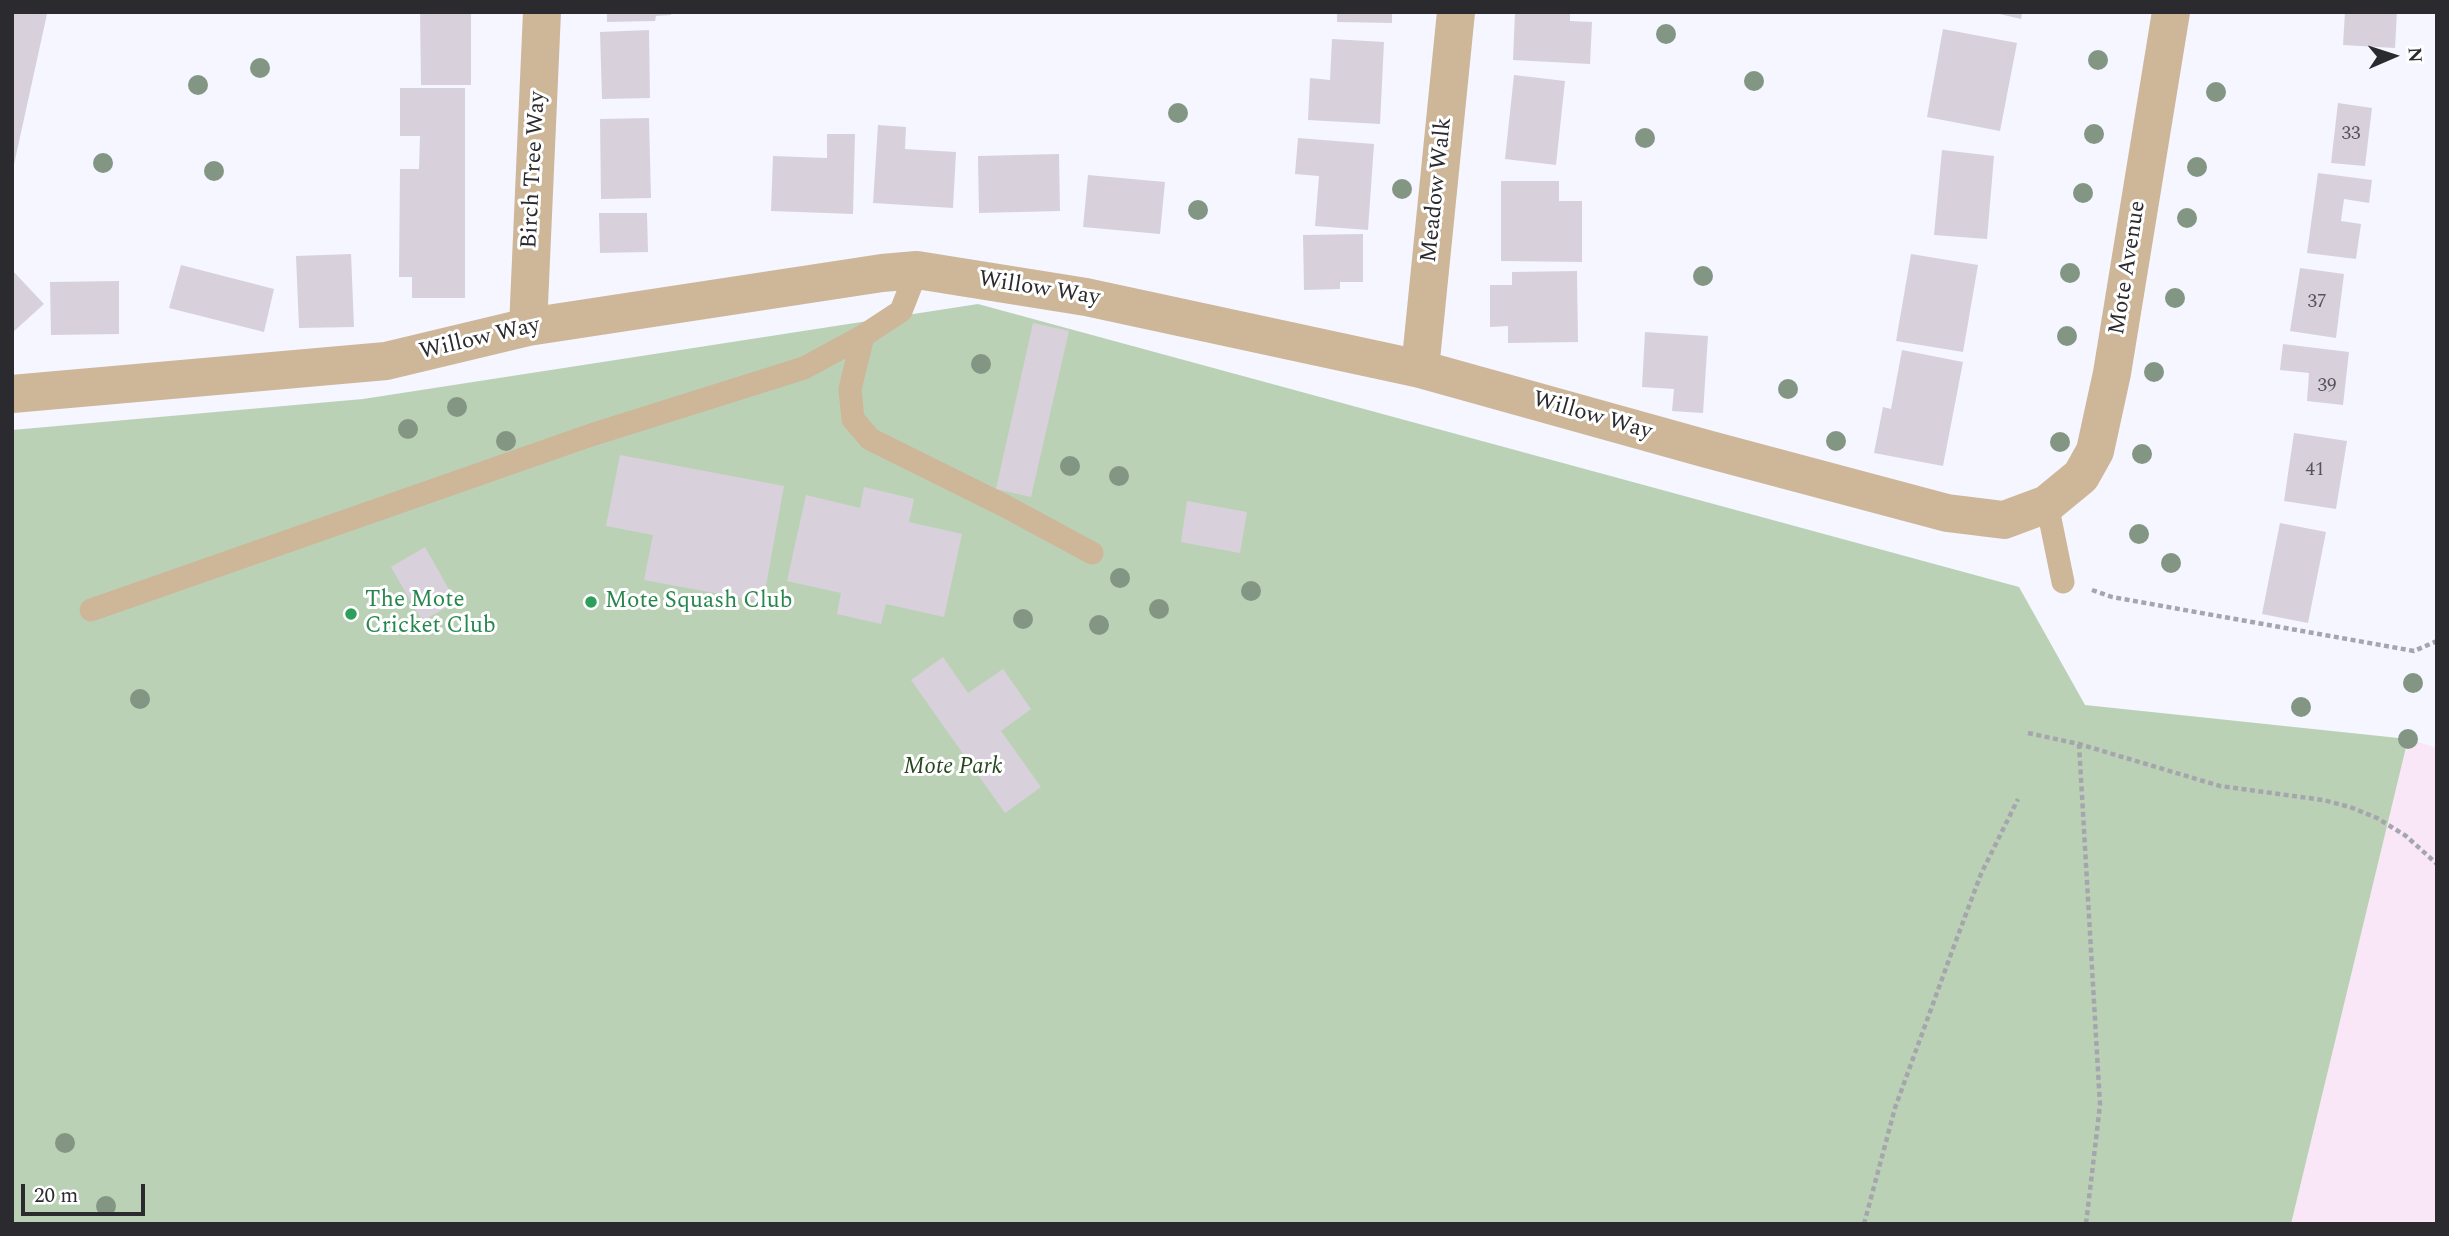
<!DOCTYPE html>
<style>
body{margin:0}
#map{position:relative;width:2449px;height:1236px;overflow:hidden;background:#f5f6ff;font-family:Spectral,serif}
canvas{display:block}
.frame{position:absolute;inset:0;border:14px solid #2b2b2f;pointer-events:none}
.north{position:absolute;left:2358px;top:21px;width:70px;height:70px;-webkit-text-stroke:5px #fff;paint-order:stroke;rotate:87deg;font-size:19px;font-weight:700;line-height:28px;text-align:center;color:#2b2b2f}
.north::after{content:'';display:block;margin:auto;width:24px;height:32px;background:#2b2b2f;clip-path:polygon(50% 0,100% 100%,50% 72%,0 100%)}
.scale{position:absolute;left:21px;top:1184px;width:124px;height:32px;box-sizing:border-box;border:4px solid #2b2b2f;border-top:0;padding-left:9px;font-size:21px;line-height:24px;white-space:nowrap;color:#2b2b2f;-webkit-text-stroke:5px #fff;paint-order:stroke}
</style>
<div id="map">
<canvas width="2449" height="1236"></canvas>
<div class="frame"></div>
<div class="north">N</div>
<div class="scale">20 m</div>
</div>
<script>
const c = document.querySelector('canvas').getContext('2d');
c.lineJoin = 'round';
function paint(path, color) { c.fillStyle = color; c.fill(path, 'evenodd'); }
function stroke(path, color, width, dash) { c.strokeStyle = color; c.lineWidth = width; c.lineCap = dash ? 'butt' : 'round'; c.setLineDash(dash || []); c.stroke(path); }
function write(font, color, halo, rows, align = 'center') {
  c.font = font + ' Spectral,serif'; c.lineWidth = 6; c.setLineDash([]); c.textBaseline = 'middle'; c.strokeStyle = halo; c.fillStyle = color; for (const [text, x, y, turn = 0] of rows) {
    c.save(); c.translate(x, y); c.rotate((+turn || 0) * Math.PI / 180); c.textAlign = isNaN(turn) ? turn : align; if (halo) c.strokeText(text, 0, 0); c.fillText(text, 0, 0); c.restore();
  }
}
paint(new Path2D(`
 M2408 739 2437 748V1224H2291Z`), '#f9e6f6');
paint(new Path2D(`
 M978 304 2019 587 2085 705 2408 739 2291 1224H12V430L363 399Z`), '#bbd1b6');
paint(new Path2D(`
 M12 12 47 14 13 169H12Z
 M420 12H471V85H421Z
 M607 12H671V15L656 16 655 21 607 22Z
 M1337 12H1392V23L1337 22Z
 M1515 12H1570V21L1592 22 1590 64 1513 60Z
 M1991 12H2022L2021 19Z
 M2345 12H2397L2395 48 2343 45Z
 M1943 29 2017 43 2000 131 1927 117Z
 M649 30 650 98 602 99 600 32Z
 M1332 39 1384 42 1380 124 1308 120 1310 78 1330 80Z
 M1514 75 1565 81 1556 165 1505 159Z
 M400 88H465V298H412V277H399L400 169H419L420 136H400Z
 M2338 103 2372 108 2365 166 2331 163Z
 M649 118 651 198 601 199 600 119Z
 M878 125 906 127 905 149 956 152 953 208 873 203Z
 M827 134H855L853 214 771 211 773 156 827 158Z
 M1298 138 1374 144 1368 230 1315 226 1319 176 1295 174Z
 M1942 150 1994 156 1987 239 1934 235Z
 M1059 154 1060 211 979 213 978 156Z
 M2318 173 2372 180 2369 203 2344 199 2341 221 2361 224 2356 259 2307 253Z
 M1088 175 1165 182 1160 234 1083 227Z
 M1501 181H1559V201H1582V262L1501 261Z
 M599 213H647L648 252 600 253Z
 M1363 234V282H1340V289L1304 290 1303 235Z
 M351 254 354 327 299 328 296 256Z
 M1911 254 1978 265 1963 352 1896 341Z
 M181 265 274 289 264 332 169 308Z
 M2300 268 2344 274 2336 338 2290 331Z
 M12 270 44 304 12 333Z
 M1577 271 1578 342 1508 343V326L1490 327V285H1512V272Z
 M119 281V334L51 335 50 282Z
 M1033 323 1069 331 1031 497 996 489Z
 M1645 332 1708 336 1703 413 1672 411 1674 389 1642 387Z
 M2283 344 2349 352 2343 405 2307 401 2309 373 2280 370Z
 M1902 350 1963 362 1943 466 1874 453 1883 407 1891 409Z
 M2294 433 2347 441 2336 509 2284 501Z
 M620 455 784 486 763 602 644 580 653 535 606 526Z
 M864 487 914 499 909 522 962 534 944 617 886 604 881 624 837 614 841 593 787 581 806 495 860 508Z
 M1187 501 1247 512 1240 553 1181 542Z
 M2280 523 2326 532 2308 623 2262 614Z
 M425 547 456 602 422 621 391 567Z
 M943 657 968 693 1003 669 1031 709 1001 731 1041 787 1005 813 911 680Z`), '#d8d1db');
stroke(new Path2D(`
 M2092 590 2112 597 2414 651 2437 641
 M2028 733 2079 744 2220 786 2323 800 2350 807 2377 818 2406 836 2437 864
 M2079 744 2100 1105 2086 1224
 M1864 1224 1895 1108 1954 946 1981 874 2018 799`), '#a5a6ad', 4.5, [5, 3.5]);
stroke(new Path2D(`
 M863 336 850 389 853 419 870 439 1005 506 1092 553
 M2047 504 2063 582
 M91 610 591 435 804 368 863 336 901 311 917 270`), '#ceb699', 23);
stroke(new Path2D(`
 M528 327 542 12
 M1420 369 1456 12
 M12 394 386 361 528 327 882 273 917 270 1086 297 1420 369 1707 449 1947 513 2004 520 2047 504 2081 476 2095 451 2112 373 2171 12`), '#ceb699', 38);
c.fillStyle = '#839683';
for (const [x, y] of [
 [1666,34],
 [2098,60],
 [260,68],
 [1754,81],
 [198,85],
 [2216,92],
 [1178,113],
 [2094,134],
 [1645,138],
 [103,163],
 [2197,167],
 [214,171],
 [1402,189],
 [2083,193],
 [1198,210],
 [2187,218],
 [2070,273],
 [1703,276],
 [2175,298],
 [2067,336],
 [981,364],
 [2154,372],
 [1788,389],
 [457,407],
 [408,429],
 [506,441],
 [1836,441],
 [2060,442],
 [2142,454],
 [1070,466],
 [1119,476],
 [2139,534],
 [2171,563],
 [1120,578],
 [1251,591],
 [1159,609],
 [1023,619],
 [1099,625],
 [2413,683],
 [140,699],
 [2301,707],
 [2408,739],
 [65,1143],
 [106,1206]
]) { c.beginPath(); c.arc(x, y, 10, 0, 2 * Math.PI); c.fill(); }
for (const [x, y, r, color] of [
 [591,602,7,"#2e9e5b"],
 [351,614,7,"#2e9e5b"]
]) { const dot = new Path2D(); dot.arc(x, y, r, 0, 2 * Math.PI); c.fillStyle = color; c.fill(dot); stroke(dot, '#fff', 2.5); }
write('19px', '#56545a', null, [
 ["33",2351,135],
 ["37",2317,303],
 ["39",2327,387],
 ["41",2315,471]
]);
write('23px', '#2b2b2f', '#fff', [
 ["Birch Tree Way",535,170,-87],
 ["Meadow Walk",1438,190,-84],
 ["Mote Avenue",2129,268,-81],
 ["Willow Way",1039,290,9],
 ["Willow Way",480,340,-13],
 ["Willow Way",1592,417,16]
]);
write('23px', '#27864d', '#fff', [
 ["The Mote",365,601],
 ["Cricket Club",365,627],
 ["Mote Squash Club",605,602]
], 'left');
write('italic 23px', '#26471e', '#fff', [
 ["Mote Park",953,768]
]);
</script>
